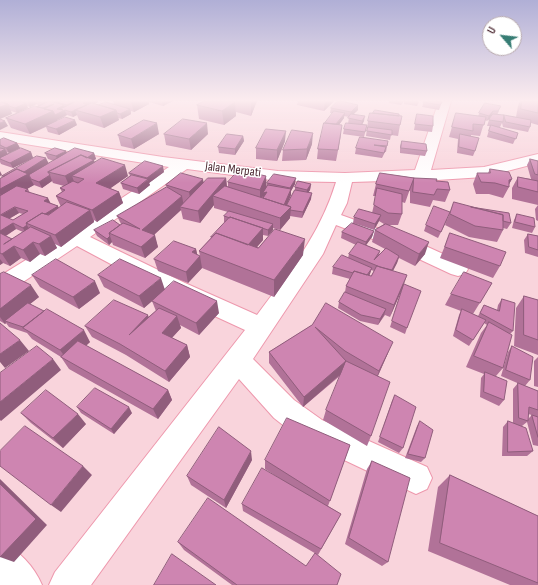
<!DOCTYPE html>
<style>
body{margin:0}
#map{position:relative;width:538px;height:585px;overflow:hidden;background:#f9d4dc;font-family:"Sofia Sans Condensed",sans-serif}
canvas{display:block}
.north{position:absolute;left:482px;top:16px;width:40px;height:40px;box-sizing:border-box;background:#fff;border:1px solid #b8aaae;border-radius:50%;rotate:298deg;font-size:11px;font-weight:700;line-height:16px;text-align:center;color:#4e2b34}
.north::after{content:'';display:block;margin:auto;width:14px;height:18px;background:#377d74;clip-path:polygon(50% 0,100% 100%,50% 72%,0 100%)}
</style>
<div id="map">
<canvas width="538" height="585"></canvas>
<div class="north">U</div>
</div>
<script>
const c = document.querySelector('canvas').getContext('2d');
c.lineJoin = 'round';
function stroke(path, color, width, dash) { c.strokeStyle = color; c.lineWidth = width; c.lineCap = dash ? 'butt' : 'round'; c.setLineDash(dash || []); c.stroke(path); }
function paint(path, color) { c.fillStyle = color; c.fill(path, 'evenodd'); }
function write(font, color, halo, rows, align = 'center') {
  c.font = font + ' "Sofia Sans Condensed",sans-serif'; c.lineWidth = 3; c.setLineDash([]); c.textBaseline = 'middle'; c.strokeStyle = halo; c.fillStyle = color; for (const [text, x, y, turn = 0] of rows) {
    c.save(); c.translate(x, y); c.rotate((+turn || 0) * Math.PI / 180); c.textAlign = isNaN(turn) ? turn : align; if (halo) c.strokeText(text, 0, 0); c.fillText(text, 0, 0); c.restore();
  }
}
const street = new Path2D(`
 M439 101H451L431 170 484 167 538 154V163L484 177 421 181 417 180 352 182 347 203 341 215 419 243 465 264 468 269 465 274 458 276 451 274 389 245 336 225 323 254 253 359 294 400 322 420 427 467 432 478 427 489 416 494 302 440 274 418 239 379 91 585H49L55 572 245 330 169 295 77 246 8 292 0 294V276L55 242 169 167 0 140V132L163 157 278 171 345 173 415 170ZM187 169 278 181 336 182C320 235 289 272 257 315L185 283 90 237Z
 M0 542C19 550 34 566 42 585H0Z`);
stroke(street, '#ee98ad', 2);
paint(street, '#fff');
paint(new Path2D(`
 M0 101H98V102L95 104 99 105 114 104 113 101H173L163 106 149 102V104L134 112 131 111V114L122 119 118 118 119 120 104 128 79 120 77 115 73 117 67 115 57 120V121L77 125 59 135 48 132 46 127 30 134 11 128 6 118 38 106 37 104 30 107 27 106 28 108 17 113 11 111 12 114Z
 M204 101H257L251 116 236 112V116L224 125 199 119 197 105Z
 M298 101H334L324 111 297 105Z
 M389 101H404L401 105 389 103Z
 M404 101H419L417 106 404 104Z
 M424 101 442 102 439 110 422 107Z
 M520 101H538V125L531 123 530 127 528 132 503 127 502 123 500 127H495L518 133 513 144 487 137 490 126H487L489 120 492 116H491L487 121 485 120 480 136 471 135V136L475 151 473 156 457 153 458 139 449 137 456 113 478 116 485 103 499 111 497 115 516 117 518 106Z
 M358 105V110L354 114 364 121 362 125H367L364 137 343 134 344 129 348 124 349 117 344 116V118L339 125 341 135 336 161 317 159 318 149 333 113H330L331 108Z
 M417 114 433 126 432 132 414 130Z
 M399 116 400 125 398 136 391 135 390 140 366 136 368 121Z
 M159 134 134 149 121 146 118 135Z
 M164 134H208L191 150 166 145Z
 M243 136 244 141 235 155 219 153 218 147Z
 M0 140 17 143 20 148 9 153 7 152 8 154 31 152 33 158 13 168 1 164 0 162Z
 M285 141 277 161 256 159V148Z
 M388 141 386 152H385L382 158 355 154 356 148Z
 M402 141 427 151 425 156 400 153V146Z
 M312 144 306 160 282 161 283 150Z
 M45 153H94L96 159 94 160V162L128 176 110 188 119 192 123 203 97 222 94 220V222L61 247 55 244 57 248 45 256 40 254 30 262 21 258 10 266 3 263 0 265V179L3 177 2 176 49 164 54 161 48 159ZM52 181 53 183 64 186 60 188 62 192 56 196 61 207 58 208V206L50 203 30 193 28 189H26L34 185 42 188ZM19 213 23 214 13 220 9 219ZM16 229 23 232 12 239 6 236Z
 M530 159 538 161V221L536 220 535 209 538 205 512 199V188L518 177 531 179 527 165Z
 M490 169 512 179 509 184V187L503 198 489 194H476L473 184 477 173H488Z
 M164 172 149 183 150 185 139 194 123 189 121 183 130 176 129 173Z
 M380 173 437 181 450 190 445 202 433 200 430 207 410 203V189L405 203 402 202V214L398 225H388L425 254 415 266 399 258 397 263 393 271 404 284 407 328 405 334 390 327 402 289 390 317 385 315 378 325 360 321 338 308 339 302 345 292 346 286 350 279 332 274 333 267 348 258 349 254 356 245 341 238 342 232 353 223 354 217 372 213 376 196H373L376 184ZM379 221 384 224 375 230 372 242 385 249 379 255 380 251 366 245 372 237 374 231 353 223 374 230ZM371 270 374 271 371 276H369Z
 M266 176V187H267V183L295 184 291 191V195L287 205 295 190V187L311 184 310 190 308 193 311 199 302 218 290 216V218L280 230 273 228V230L268 236 263 235V240L257 247 303 255 274 297 202 268 188 283 158 271 154 259 196 249 197 255 200 256 199 251 211 238V237L225 223 224 222V216L228 212 214 208V205L200 223 183 219 181 210 154 235 158 247 145 258 113 245 112 242 109 245 97 236 94 230 120 225 121 224 117 216 167 187 166 185 204 182 226 178 227 186 228 187V182Z
 M454 202 511 223 507 229 503 228V230L497 242 469 237 445 225Z
 M517 214 535 227 532 233 512 228 514 220Z
 M448 218 438 238 424 231 426 225Z
 M450 233 500 266 493 278 440 258Z
 M528 234 538 236V257L525 253 524 240Z
 M0 274 39 297 30 304 90 342 86 346 168 390 172 400 158 419 69 369 61 357 32 339 27 333 9 327 6 323 5 324 0 321Z
 M32 275 100 293 79 309 40 287Z
 M98 275 165 289 219 313 199 335 180 325 181 328 172 338 187 345 190 357 169 382 126 355 92 337 85 326 148 317 156 311 152 301 161 293 144 308 104 287Z
 M492 283 473 314 478 316 484 305 497 310 498 305 502 299 513 331 510 334 503 368 496 376 504 400 499 406 480 397 481 378 484 374 466 367 481 333 487 325 484 323 469 346 453 336 459 315 461 311 445 305 451 294Z
 M524 296 538 300V355L514 346 516 308Z
 M312 325 388 353 378 376 371 436 367 446 323 420 326 410 341 375 303 407 269 363V352Z
 M512 346 530 380 525 386 538 391V446L533 445 527 422 522 426 533 451 527 456H502L503 427 508 421 513 423V389L518 383 522 385 501 376 508 352ZM528 414 532 415 528 419Z
 M538 357V387L534 386V361Z
 M395 395 403 448 399 453 378 442 392 401Z
 M77 407 132 413 114 434 81 413Z
 M21 413 86 424 63 448 31 423Z
 M420 421 425 458 421 462 405 458 417 426Z
 M350 445 328 506 341 514 318 555 243 511 242 504 282 480 265 469V460Z
 M252 460 226 508 191 485 187 476Z
 M372 461 388 562 382 566 345 544 367 469Z
 M450 475 538 516V585H510L428 551 438 487Z
 M178 542 306 566 337 585H232L184 550Z`), '#b17298');
paint(new Path2D(`
 M5 101H15L9 106 12 114 0 119V107L1 103Z
 M30 101H36L37 104 30 107 28 102Z
 M48 101H63L57 102V103L22 123 45 107 43 103Z
 M74 101H81L69 110 67 105Z
 M88 101H98V102L87 107 75 110 77 115 73 117 71 112 83 103Z
 M134 101H148L149 104 134 112 131 102Z
 M162 101H173L163 106Z
 M230 101H235V103V102L236 116 224 125 222 111Z
 M251 101H257L251 116Z
 M325 101H334L324 111Z
 M26 103 28 108 17 113 15 108Z
 M64 105 66 110 65 111 67 115 57 120V121L30 134 25 124Z
 M358 105V110L350 117 351 112Z
 M130 109 131 114 122 119 120 114Z
 M116 110 119 120 104 128 100 117Z
 M493 111 491 116 487 121 489 116Z
 M345 113 344 118 335 130 336 125Z
 M365 116 364 121 361 126 362 121Z
 M75 120 77 125 59 135 56 129Z
 M5 121 8 126 0 130V123Z
 M157 123 159 134 134 149 131 139Z
 M207 123 208 134 191 150 189 139Z
 M286 131 285 141 277 161V150Z
 M313 133 312 144 306 160 307 149Z
 M243 136 244 141 235 155V149Z
 M17 143 20 148 9 153 6 148Z
 M5 149 8 155 0 159V152Z
 M66 151 68 156 58 162 56 156Z
 M31 152 33 158 13 168 10 163Z
 M94 153 96 159 94 160 98 171 72 176 75 184 70 188 65 176 83 160Z
 M46 158 49 164 29 176 34 185 5 202 0 194V189L11 179Z
 M125 165 128 176 101 195 96 183Z
 M163 166 164 172 149 183 150 185 139 194 137 188 148 180 147 178Z
 M0 171 2 175 0 176Z
 M50 175 52 181 42 188 39 182Z
 M266 176 267 192 263 199V196L260 201V190Z
 M226 178 227 190 213 196 214 205 200 223 198 211Z
 M296 178 295 184 291 191V195L284 211V205L290 192V188Z
 M203 179 205 191 191 203 189 192Z
 M512 179 508 186 509 180Z
 M311 184 310 190 306 196 307 190Z
 M119 192 123 203 97 222 92 210Z
 M312 193 311 199 302 218 303 212Z
 M182 196 184 207H180L181 210 146 242 142 230Z
 M48 198 51 204 44 201Z
 M58 206 60 212 29 224Z
 M15 207 19 213 5 221 1 215Z
 M291 207 290 218 280 230V218Z
 M90 210 94 222 61 247 55 235Z
 M381 215 379 221 374 230 375 224Z
 M13 223 16 229 2 238 0 234V231Z
 M273 224V230L268 236V230Z
 M27 225 30 231 26 234 23 228Z
 M263 228V240L246 260 245 248Z
 M374 231 372 237 364 248 366 242Z
 M155 235 158 247 145 258 141 247Z
 M51 236 57 248 45 256 39 244Z
 M110 236 112 242 109 245 107 239Z
 M12 239 17 247 14 246 21 258 10 266 2 254 4 244Z
 M305 239 303 255 274 297V280Z
 M33 242 40 254 30 262 23 250Z
 M429 242 425 254 415 266 419 254Z
 M196 249 198 258 200 256 202 268 188 283 186 272 192 252Z
 M399 256 397 263 389 278 391 271Z
 M0 259 3 263 0 265Z
 M372 268 370 274 364 284 366 278Z
 M407 275 403 287 390 317 394 305Z
 M161 278 165 290 144 308 139 296Z
 M95 281 100 293 79 309 73 297Z
 M31 285 39 297 7 322 5 321 6 323 5 324 0 317V309Z
 M217 301 219 313 199 335 196 323Z
 M386 309 384 315 378 325 380 319Z
 M148 315 152 327 129 335Z
 M177 316 181 328 166 344 162 333Z
 M84 330 90 342 68 361 60 350Z
 M20 340 29 351 5 368 0 362V354Z
 M393 342 388 353 375 382 379 371Z
 M187 345 190 357 169 382 165 371Z
 M53 359 61 370 1 421 0 420V402Z
 M346 361 343 372 303 407 304 397Z
 M168 390 172 400 158 419 153 409Z
 M129 407 132 413 114 434 111 429Z
 M78 414 86 424 63 448 53 438Z
 M251 451 252 460 226 508 224 500Z
 M83 466 92 475 61 512 51 505Z
 M0 479 47 525 14 562 0 557Z`), '#905d7c');
const building = new Path2D(`
 M8 101H18L26 103 15 108 9 106 8 104 4 103Z
 M36 101H48L43 103Z
 M50 101 64 105 57 109 63 110 60 109 77 101H88L83 103 87 105 71 112 65 110 55 115 53 111 44 109 54 104 43 108 37 107Z
 M59 101H74L67 105 57 102Z
 M204 101H231L235 102 222 111 197 105Z
 M338 101H341L358 105 351 112 331 108Z
 M424 101H440L442 102 440 105 423 102Z
 M522 101H538V113L521 109Z
 M0 102 8 104 0 107Z
 M106 102 130 109 120 114 117 113 116 110 99 105Z
 M92 103 116 110 100 117 75 110Z
 M485 103 501 106 498 111H493L489 116 479 113Z
 M35 106 53 111 25 124 6 118Z
 M375 110 399 114V116L373 113Z
 M334 111 345 113 336 124 325 123Z
 M370 113 402 116 400 125 368 121Z
 M456 113 486 117 484 125 473 124V131L452 127Z
 M351 114 365 116 362 121 348 118Z
 M417 114 433 116V126L415 124Z
 M493 114 504 115 503 122 489 120Z
 M504 115 531 120 530 127 506 122Z
 M65 117 75 120 56 129 46 126Z
 M0 119 5 121 0 123Z
 M183 119 207 123 189 139 164 134Z
 M144 120 157 123 131 139 118 135Z
 M324 123 342 125 338 150 318 149Z
 M346 123 367 125 365 132 344 129Z
 M491 125 518 133 516 139 489 131Z
 M368 127 392 130V135L367 131Z
 M266 129 286 131 277 150 256 148Z
 M292 130 313 133 307 149 283 150Z
 M227 134 243 136 235 149 218 147Z
 M460 134 479 138 475 151 459 147Z
 M360 137 388 141 387 146 374 145 386 147 384 153 356 148Z
 M4 138 17 143 6 148 0 145V140Z
 M402 141 426 144 427 151 401 148Z
 M0 148 5 149 0 152Z
 M21 148 31 152 10 163 0 159V158Z
 M55 148 66 151 56 156 45 153Z
 M75 148 94 153 87 158 81 155 48 172 50 175 39 182 31 179 29 175Z
 M81 155 94 160 65 176 48 172Z
 M37 156 46 158 24 172 17 169 4 176H2Z
 M102 158 125 165 96 183 119 192 92 210 56 196 65 190 60 188 73 181 78 183 84 179 72 176Z
 M530 159 538 161V175L535 174Z
 M145 161 163 166 147 178 129 173Z
 M17 169 28 174 0 189V179Z
 M490 169 509 172 512 179 509 180V187L495 183 481 182 477 173H490Z
 M239 170 266 176 260 190 228 182Z
 M181 173 203 179 189 192 166 185Z
 M380 173 414 178 409 191 376 184Z
 M274 174 296 178 290 188 267 183Z
 M132 175 148 179 137 188 121 183Z
 M518 177 538 181V192L518 187Z
 M208 178H226L198 211 180 207Z
 M414 178 437 179 436 181 448 182 450 190 437 189 434 195 413 192Z
 M298 181 311 184 307 190 295 187Z
 M268 185 291 189 284 205 263 198 267 192 263 193Z
 M17 186 28 189 25 191 48 198 44 201 58 206 45 214 42 213 26 223 27 225 23 228 13 223 0 231V196ZM15 207 28 211 13 220 1 215Z
 M225 186 291 207 280 218 213 196Z
 M167 187 182 196 142 230 155 235 141 247 109 233 123 223 140 229 117 216Z
 M377 188 402 194V214L388 213 374 205Z
 M295 190 312 193 303 212 290 210 291 207 287 205Z
 M67 202 90 210 55 235 26 223 42 213 48 215Z
 M454 202 503 215V230L475 226 450 214Z
 M434 206 450 212 441 232 426 225Z
 M471 207 509 213 511 223 503 221V215Z
 M359 209 381 215 375 224 354 217Z
 M229 211 273 224 268 230 230 217V218L224 216Z
 M517 214 534 218 535 227 515 222Z
 M230 217 263 228 248 245 216 233 212 237H211Z
 M113 220 120 225 109 233 110 236 107 239 94 230Z
 M352 223 374 231 366 242 342 232Z
 M386 224 429 242 419 254 375 230Z
 M31 227 51 236 39 244 33 242 23 250 14 246 2 254 0 253V233L12 239 4 244Z
 M275 229 305 239 274 280 199 251 216 233 258 248Z
 M450 233 506 252 500 266 445 247Z
 M528 234 538 236V250L529 247Z
 M174 241 196 249 192 252 200 256 186 272 154 259Z
 M358 242 380 251 374 260 386 248 399 256 392 270 380 267 349 254Z
 M342 255 372 268 367 275 354 271 353 273 333 267Z
 M56 259 95 281 73 297 32 275Z
 M120 259 161 278 139 296 98 275Z
 M377 266 407 275 394 305 346 286 354 271 371 276Z
 M4 272 31 285 0 309V274Z
 M464 272 492 283 480 303 451 294Z
 M174 281 217 301 196 323 152 301Z
 M404 284 421 291 407 328 392 321Z
 M345 292 386 309 380 319 361 315 339 302Z
 M524 296 538 300V340L524 335Z
 M502 299 515 303 513 331 480 313 484 305 499 311Z
 M114 300 148 315 129 335 159 308 177 316 162 333 187 345 165 371 120 344 85 326Z
 M28 303 44 311 23 327 5 321Z
 M326 303 393 342 379 371 345 351 315 327 346 361 304 397 269 352 312 325Z
 M47 309 84 330 60 350 23 328Z
 M462 309 486 320 473 340 456 330Z
 M489 322 512 335 503 368 474 356Z
 M0 323 20 340 0 354Z
 M78 341 168 390 153 409 61 357Z
 M37 346 53 359 0 402V373Z
 M512 346 533 357 530 380 506 370Z
 M346 361 390 382 371 436 326 410Z
 M485 372 507 381 504 400 484 392Z
 M518 383 538 391V410L529 407 528 421 519 418Z
 M95 388 129 407 111 429 77 407Z
 M46 390 78 414 53 438 21 413Z
 M395 395 416 407 403 448 380 437Z
 M532 415 538 417V437Z
 M287 418 350 445 330 501 265 460Z
 M420 421 433 430 425 458 408 454Z
 M508 421 526 428 533 451 508 452Z
 M25 426 83 466 51 505 0 466V451Z
 M219 427 251 451 224 500 187 476Z
 M372 461 410 478 388 562 349 538Z
 M262 468 341 514 321 549 242 504Z
 M450 475 538 516V583L440 543Z
 M0 484 36 519 0 557Z
 M208 498 306 566 315 553 341 574 337 585H237L178 542Z
 M172 554 216 585H154Z`);
paint(building, '#ce85b1');
stroke(building, '#905d7c', 1);
const sky = c.createLinearGradient(0, 0, 0, 183);
sky.addColorStop(0, '#b0afd6');
sky.addColorStop(0.55, '#fcecef');
sky.addColorStop(1, '#fcecef00');
c.fillStyle = sky;
c.fillRect(0, 0, 538, 183);
write('13px', '#4e2b34', '#fff', [
 ["Jalan Merpati",233,170,7]
]);
</script>
